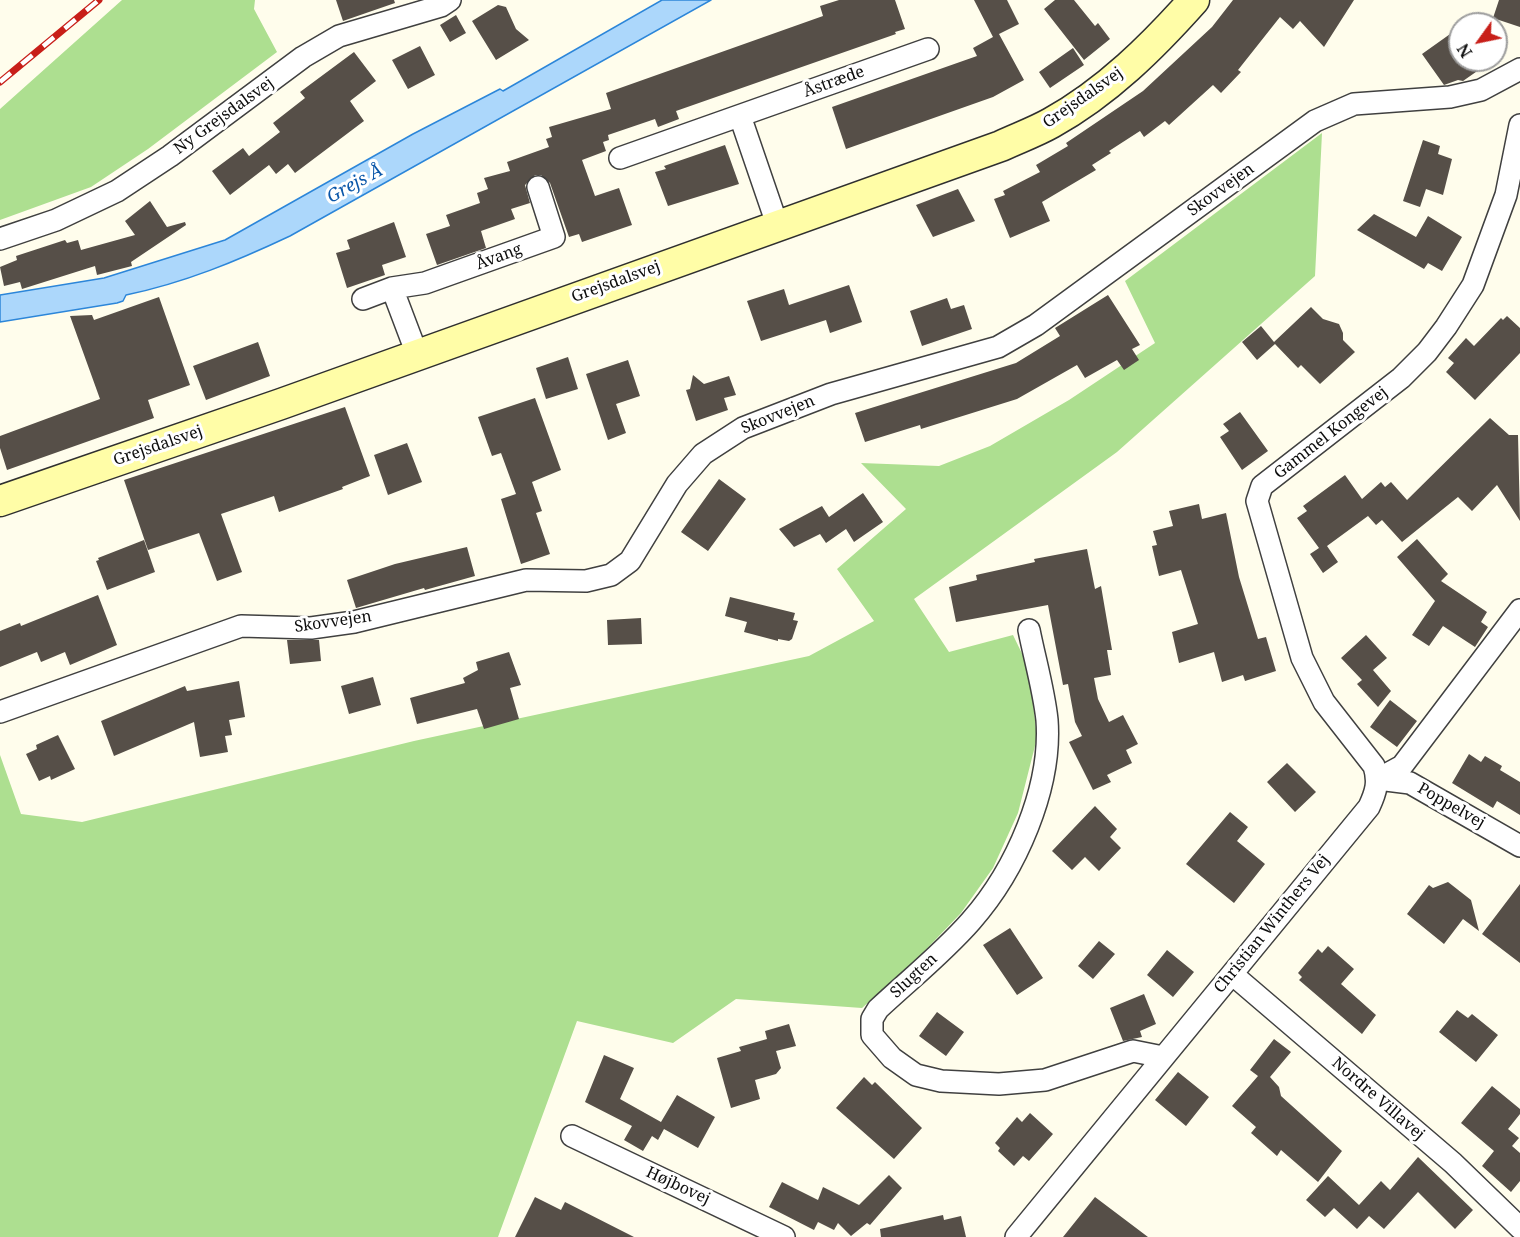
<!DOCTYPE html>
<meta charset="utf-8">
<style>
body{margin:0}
#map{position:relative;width:1520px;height:1237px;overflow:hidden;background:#fffdec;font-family:"Noto Serif",serif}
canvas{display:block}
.north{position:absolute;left:1448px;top:12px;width:60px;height:60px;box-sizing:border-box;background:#fff;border:2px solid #9e9e9e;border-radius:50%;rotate:237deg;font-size:16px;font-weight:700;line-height:24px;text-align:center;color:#0d0d0d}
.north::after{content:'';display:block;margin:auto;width:21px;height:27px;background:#c81f19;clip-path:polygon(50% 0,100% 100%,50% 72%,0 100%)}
</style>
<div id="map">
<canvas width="1520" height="1237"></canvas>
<div class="north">N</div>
</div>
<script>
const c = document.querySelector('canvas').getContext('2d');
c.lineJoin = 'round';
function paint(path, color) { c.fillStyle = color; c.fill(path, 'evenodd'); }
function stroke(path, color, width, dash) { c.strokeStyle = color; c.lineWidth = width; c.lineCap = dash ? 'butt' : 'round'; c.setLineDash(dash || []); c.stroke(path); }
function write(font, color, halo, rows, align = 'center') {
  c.font = font + ' "Noto Serif",serif'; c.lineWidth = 6; c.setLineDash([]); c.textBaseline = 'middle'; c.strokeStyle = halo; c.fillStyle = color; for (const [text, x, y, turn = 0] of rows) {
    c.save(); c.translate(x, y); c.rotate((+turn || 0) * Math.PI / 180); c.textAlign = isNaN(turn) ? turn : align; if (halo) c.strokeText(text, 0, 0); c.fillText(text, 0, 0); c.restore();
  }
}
paint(new Path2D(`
 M122 0H255L254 9 277 52 148 149 91 187 0 220V109Z
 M1322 133 1315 276 1117 452 914 599 949 652 1013 635 1029 668 1037 738 1018 813 993 868 961 913 914 962 862 1008 736 999 673 1043 577 1021 498 1237H0V755L21 814 82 822 414 741 809 656 874 621 837 569 906 509 861 463 939 466 990 446 1069 400 1155 343 1125 281Z`), '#addf90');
const water = new Path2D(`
 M662 0H711L290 236C237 261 184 283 126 295L123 301 117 303 0 322V295L104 278 225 240 413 134 500 89 503 91Z`);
paint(water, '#acd7fb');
stroke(water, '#2c86d9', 1.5);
paint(new Path2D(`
 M336 0H394L395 3 343 21Z
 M839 0H895L905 29 895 32 896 34 676 111 679 119 658 127 655 119 608 135 609 140 603 142 606 151 582 160 595 196 619 188 632 225 582 242 579 234 569 237 550 183 541 175H535L525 185 530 203 511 209 515 219 481 231 486 248 437 265 426 234 450 226 446 215 480 203 477 193 488 189 484 178 510 171 507 162 549 147 546 139 552 137 549 127 611 109 606 93 823 16 820 6Z
 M974 0H1007L1019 24 999 34 1024 80 993 97 846 149 832 107 977 56 973 48 993 37Z
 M1055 0H1074L1095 26 1098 23 1110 39 1084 60 1044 9Z
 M1233 0H1354L1324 47 1300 21 1293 29 1280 17 1238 70 1241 72 1221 93 1213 85 1169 125 1165 121 1144 137 1140 131 1109 151 1111 153 1092 165 1096 170 1042 202 1050 221 1010 238 994 199 1005 195 1003 191 1040 172 1036 165 1068 146 1066 143 1143 91 1212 27Z
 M1499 0H1520V27L1493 18Z
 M498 5 506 7 516 29 529 40 496 60 472 21Z
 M456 15 466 33 450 42 440 25Z
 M1460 27V60H1493L1463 81 1458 80 1444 85 1422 54Z
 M420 46 435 75 408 89 392 60Z
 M1073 48 1084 65 1050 88 1039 72Z
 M354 52 376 81 350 101 364 121 295 173 288 164 276 174 269 165 230 195 212 171 243 148 249 156 280 132 273 123 305 98 300 92Z
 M1423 140 1440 146 1438 154 1452 159 1443 195 1426 189 1420 207 1403 201Z
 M725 145 739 184 668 206 655 172 666 169 664 166Z
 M958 189 975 221 933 237 916 205Z
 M150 201 167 227 185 222 186 225 131 262 132 266 97 275 95 266 22 289 20 282 4 286 0 267 17 260 16 256 65 240 67 243 78 240 81 250 135 235 125 221Z
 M1374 214 1416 237 1428 216 1462 237 1442 271 1428 263 1424 269 1357 230Z
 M394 222 406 257 382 265 385 275 347 288 336 253 350 249 347 240Z
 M849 285 862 322 830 333 826 320 761 341 747 301 784 289 789 305Z
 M1108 295 1140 345 1132 349 1139 360 1124 370 1117 360 1085 378 1077 365 1017 399 921 429 920 425 865 442 855 413 1016 363 1060 336 1055 328Z
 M159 297 190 385 148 400 154 418 7 470 0 448V436L100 399 70 316 92 315 94 320Z
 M947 298 951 309 964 305 972 329 922 346 910 311Z
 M1311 307 1323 319 1339 324 1343 333V340L1355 352 1320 384 1301 365 1298 368 1275 344 1257 360 1242 342 1261 326 1274 342Z
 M1507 316 1520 328V353L1475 400 1446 372 1454 363 1448 358 1466 338 1474 346 1501 318 1503 320Z
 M258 342 270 376 206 400 193 366Z
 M568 357 578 389 546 399 536 368Z
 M628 360 640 396 616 404 626 433 608 440 586 374Z
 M693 375 704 384 729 376 736 395 724 398 728 410 696 421 686 390 690 389Z
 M535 398 561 470 532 482 542 511 536 513 550 554 521 564 501 499 516 494 501 453 492 456 478 417Z
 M345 407 370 476 342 487 343 489 279 512 274 496 221 514 242 572 217 581 199 533 148 550 124 480Z
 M1240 412 1268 451 1242 470 1220 437 1229 431 1223 424Z
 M1490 418 1509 435H1518L1520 521 1497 485 1472 511 1458 497 1402 542 1382 520 1376 525 1368 516 1327 546 1338 562 1323 573 1310 554 1319 548 1297 518 1307 511 1303 506 1345 475 1362 499 1381 482 1385 487 1391 482 1407 500Z
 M407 443 422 482 388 495 374 455Z
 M719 479 746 499 708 551 681 532Z
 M863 493 883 522 854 542 846 529 826 543 820 534 794 547 779 529 822 506 829 517Z
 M1199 504 1202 519 1226 513 1239 577 1258 639 1266 637 1276 671 1245 681 1243 675 1222 682 1214 652 1179 663 1172 632 1198 624 1181 570 1159 576 1152 546 1157 545 1153 531 1173 526 1169 511Z
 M1417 539 1448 574 1441 581 1487 612 1481 622 1488 627 1475 647 1443 626 1429 646 1412 635 1435 601 1397 557Z
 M144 540 155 572 107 590 96 561 99 560 98 558Z
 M467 547 475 576 425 590 424 588 356 608 347 580 395 564Z
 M1087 549 1095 589 1101 586 1112 650H1107L1111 675 1094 678 1098 699 1109 722 1123 715 1138 744 1126 750 1132 763 1107 775 1111 782 1093 790 1069 742 1082 736 1075 722 1068 684 1063 685 1048 605 956 622 949 587 977 580 976 575 1035 562 1034 559Z
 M98 595 117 645 70 665 65 652 41 662 37 652 0 667V631L20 623 21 626Z
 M730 597 795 613 793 620 798 621 792 639 789 641 778 639V641L744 632 747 622 725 616Z
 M641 618 642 644 608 645 607 620Z
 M1366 635 1387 658 1373 670 1391 691 1378 707 1357 684 1362 680 1341 658Z
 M287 640H319L321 661 290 664Z
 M509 652 521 685 510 688 519 719 484 729 477 709 417 724 410 698 465 683 463 678 478 670 476 662Z
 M373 677 381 705 349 714 341 686Z
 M239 681 245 717 229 720 232 735 225 736 228 752 200 757 194 722 114 756 101 721 185 686 187 691Z
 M1390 700 1417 721 1397 747 1370 727Z
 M58 735 75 769 51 780 50 776 39 781 26 754 37 749 36 745Z
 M1469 754 1481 762 1485 756 1502 766 1500 770 1520 782V815L1497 801 1493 808 1452 783Z
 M1287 763 1316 792 1295 812 1267 782Z
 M1095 806 1117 829 1110 837 1121 848 1099 871 1085 857 1072 870 1052 851Z
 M1230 812 1248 827 1237 841 1265 864 1234 903 1186 864Z
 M1448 882 1471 900 1479 931 1463 919 1444 944 1407 914 1429 885 1433 888Z
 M1520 884V963L1482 934Z
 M1010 928 1043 978 1017 995 983 945Z
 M1099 941 1115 954 1093 979 1078 966Z
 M1328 946 1354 969 1341 984 1376 1015 1362 1034 1299 980 1302 977 1298 973 1318 949 1322 953Z
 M1167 950 1194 972 1173 997 1147 975Z
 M1144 994 1156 1024 1140 1031 1142 1037 1123 1041 1110 1008Z
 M1457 1010 1468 1018 1472 1014 1498 1035 1476 1062 1439 1032Z
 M937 1012 964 1032 946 1056 919 1036Z
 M789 1024 796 1046 776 1051 781 1068 776 1074 755 1080 760 1099 731 1108 717 1058 741 1051 739 1047 767 1039 765 1031Z
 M1274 1039 1291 1052 1270 1077 1279 1087 1281 1096 1342 1151 1318 1182 1281 1150 1277 1156 1251 1133 1256 1127 1232 1106 1258 1076 1250 1070Z
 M604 1055 634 1068 620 1099 661 1122 677 1095 715 1117 698 1148 664 1129 658 1140 652 1136 643 1151 624 1140 632 1126 585 1102Z
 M1178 1072 1209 1097 1186 1126 1155 1100Z
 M864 1077 872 1085 875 1082 922 1128 894 1159 836 1108Z
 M1492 1086 1520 1109V1114L1508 1129 1519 1138 1512 1146 1520 1153V1181L1511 1192 1482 1166 1494 1151 1461 1123Z
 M1030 1113 1053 1134 1029 1161 1023 1156 1014 1166 998 1151 1000 1148 995 1143 1017 1117 1022 1122Z
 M1418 1157 1473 1210 1455 1229 1418 1192 1384 1229 1369 1216 1357 1229 1334 1208 1325 1217 1306 1200 1328 1176 1359 1205 1381 1181 1390 1190Z
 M889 1175 902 1188 870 1225 867 1223 851 1236 838 1223 834 1230 818 1222 814 1230 769 1207 782 1182 818 1200 823 1187 859 1205Z
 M535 1197 561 1210 565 1202 634 1237H515Z
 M1095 1197 1148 1237H1063Z
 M943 1215 944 1220 961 1216 966 1237H881L880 1229Z`), '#564f48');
const street = new Path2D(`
 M740 116 777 224
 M620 158 928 49
 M0 239 56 220 117 191 170 156 303 57 339 36 441 6 450 0
 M392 288 417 354
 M363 299 392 288 425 283 554 237 538 187
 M1029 630C1035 660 1044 691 1047 720 1052 788 1016 870 971 921 943 953 909 980 878 1009L872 1019V1035L892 1058 916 1075 941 1081 999 1084 1045 1080 1133 1051 1163 1057
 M0 712 241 626 311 628 354 622 526 580 586 581 611 575 630 561 677 484 703 454 743 428 831 394 998 347 1036 325 1315 121 1354 104 1450 97 1481 90 1520 69
 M1378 779 1402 766 1520 610
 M1378 779 1410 783 1520 846
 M1232 974 1453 1163 1520 1228
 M572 1136 784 1237
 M1016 1237 1369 807C1376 792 1379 782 1374 766L1324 702 1302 658 1257 501 1262 486 1401 378 1427 352 1446 327 1473 285 1506 195 1520 125`);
const secondary = new Path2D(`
 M0 501 281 404 1001 146C1018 138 1035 132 1051 123 1107 92 1153 46 1194 0`);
stroke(street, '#404040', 24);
stroke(secondary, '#2f2f2f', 33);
stroke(street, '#fff', 21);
stroke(secondary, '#fffda7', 30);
const rail = new Path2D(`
 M0 82 99 0`);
stroke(rail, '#c81f19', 7);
stroke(rail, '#fff', 4.5, [14]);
write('16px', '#0d0d0d', '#fff', [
 ["Åstræde",834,82,-20],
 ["Grejsdalsvej",1083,98,-35],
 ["Ny Grejsdalsvej",224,116,-36],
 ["Skovvejen",1221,190,-36],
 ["Åvang",499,257,-20],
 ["Grejsdalsvej",616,282,-20],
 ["Skovvejen",778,415,-22],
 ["Gammel Kongevej",1331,433,-38],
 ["Grejsdalsvej",158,446,-19],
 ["Skovvejen",333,622,-8],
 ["Poppelvej",1451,806,30],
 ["Christian Winthers Vej",1272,924,-51],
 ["Slugten",914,976,-43],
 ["Nordre Villavej",1378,1099,41],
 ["Højbovej",678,1186,25]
]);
write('italic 18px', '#0b57a9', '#fff', [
 ["Grejs Å",355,184,-29]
]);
</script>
